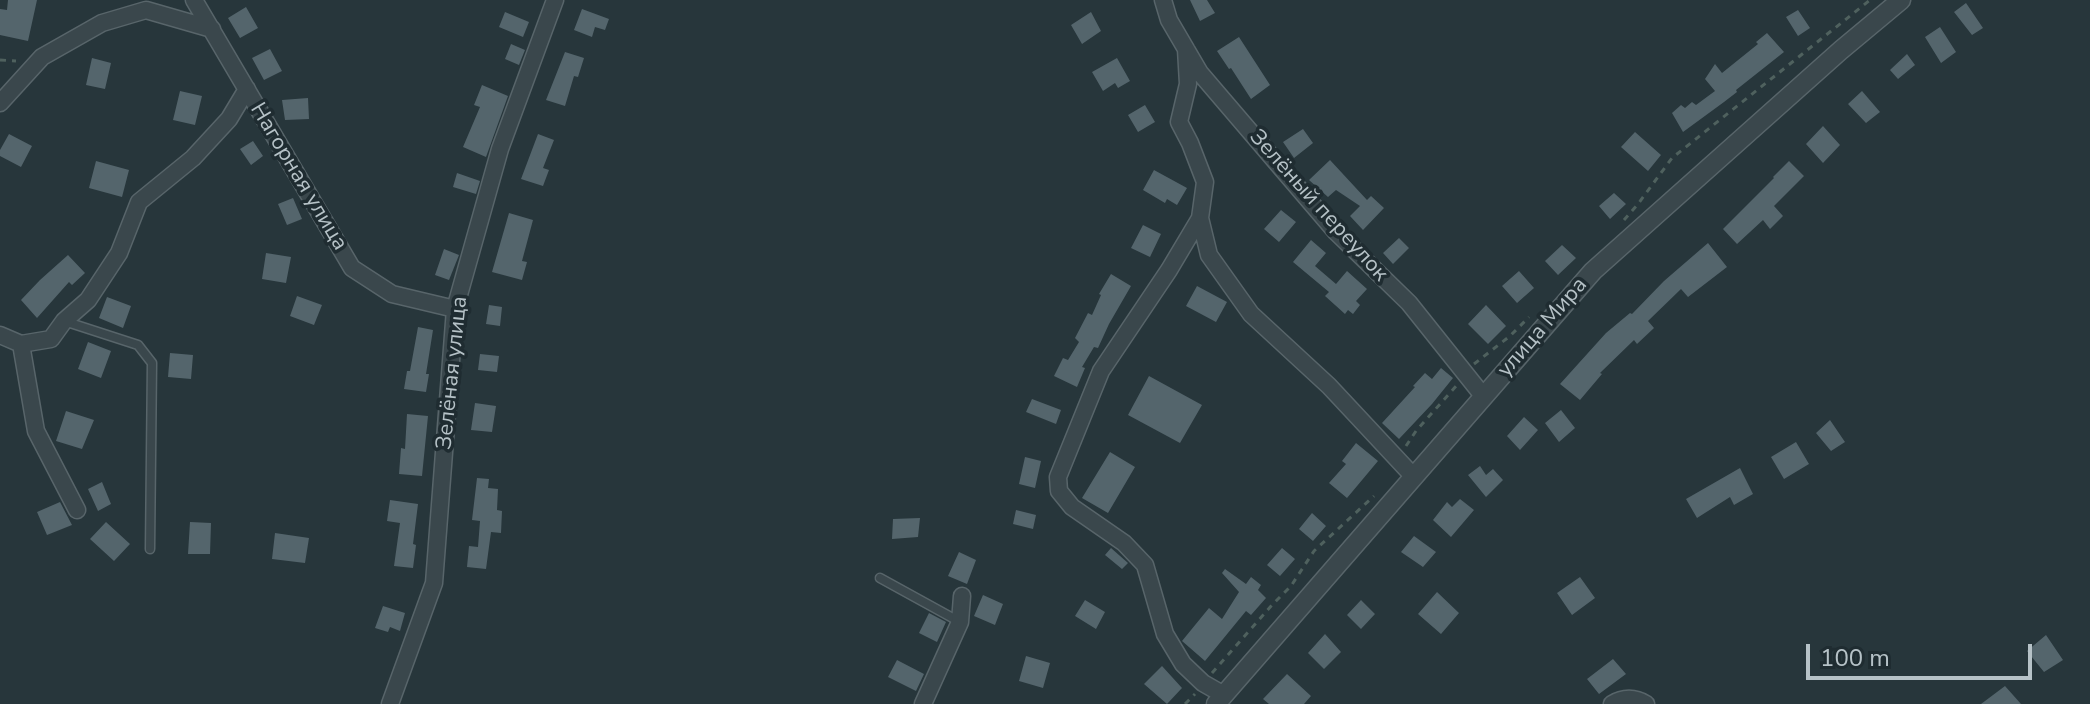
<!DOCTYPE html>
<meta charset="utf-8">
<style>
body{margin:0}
#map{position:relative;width:2090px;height:704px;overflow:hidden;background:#27363b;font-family:"Nunito Sans",sans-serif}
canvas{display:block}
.scale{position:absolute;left:1806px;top:644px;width:226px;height:36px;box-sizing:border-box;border:4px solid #b6c2c7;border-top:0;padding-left:10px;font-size:24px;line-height:28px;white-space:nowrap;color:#b6c2c7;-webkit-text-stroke:6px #1f2c31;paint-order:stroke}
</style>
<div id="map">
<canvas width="2090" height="704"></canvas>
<div class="scale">100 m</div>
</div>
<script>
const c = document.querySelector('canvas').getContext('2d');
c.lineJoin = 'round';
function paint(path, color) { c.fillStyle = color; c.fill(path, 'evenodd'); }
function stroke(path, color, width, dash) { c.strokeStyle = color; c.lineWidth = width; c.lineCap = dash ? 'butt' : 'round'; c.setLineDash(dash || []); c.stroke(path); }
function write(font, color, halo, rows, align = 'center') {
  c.font = font + ' "Nunito Sans",sans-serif'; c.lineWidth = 7; c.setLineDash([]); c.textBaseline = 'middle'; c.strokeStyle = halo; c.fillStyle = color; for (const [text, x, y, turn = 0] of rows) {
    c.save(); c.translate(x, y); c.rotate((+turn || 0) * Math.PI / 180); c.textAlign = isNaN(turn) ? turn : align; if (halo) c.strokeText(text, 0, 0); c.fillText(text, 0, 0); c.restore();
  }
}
paint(new Path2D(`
 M8 0H37L28 41 0 35V9L7 10Z
 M1190 0H1207L1215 13 1200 21Z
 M1966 3 1983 28 1972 35 1954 12Z
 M246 7 258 28 240 38 228 18Z
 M582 9 609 19 605 30 595 27 592 37 574 30Z
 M1798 10 1810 28 1798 36 1786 17Z
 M505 12 529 22 523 37 499 27Z
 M1091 12 1101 31 1082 44 1071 25Z
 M1940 27 1956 52 1941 63 1925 37Z
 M1767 33 1784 52 1736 90 1737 92 1724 102 1683 132 1672 113 1681 105 1685 108 1692 102 1696 105 1715 91 1705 79 1715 64 1722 73 1758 44 1756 42Z
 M1239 37 1270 85 1251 99 1231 68 1229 69 1217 51Z
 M511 44 525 50 519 65 505 59Z
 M270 49 282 71 264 80 252 58Z
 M565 52 584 58 578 77 574 76 565 106 546 100Z
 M1907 54 1915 65 1898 79 1890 70Z
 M92 58 111 63 105 89 86 85Z
 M1117 58 1130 81 1118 88 1115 83 1103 91 1092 72Z
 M482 85 508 96 486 157 463 147 480 107 474 105Z
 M180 91 202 96 195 125 173 120Z
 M1862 91 1880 112 1866 123 1848 104Z
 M308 98 309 119 285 120 282 100Z
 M1145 105 1155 122 1138 132 1128 115Z
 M1823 126 1840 145 1823 163 1806 144Z
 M1303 129 1313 143 1294 158 1283 142Z
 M1635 132 1661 155 1648 171 1621 147Z
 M9 134 32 146 21 167 0 156V150Z
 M538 134 554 140 543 168 549 170 543 186 521 179Z
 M253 141 263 156 251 165 240 149Z
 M1330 160 1367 200 1371 196 1384 208 1363 230 1350 216 1360 206 1336 190 1328 197 1309 180Z
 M96 161 129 170 122 197 89 188Z
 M1789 161 1804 176 1774 206 1783 216 1770 229 1763 220 1737 244 1723 229 1774 178 1773 177Z
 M1154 170 1187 188 1177 205 1167 199 1165 203 1143 190Z
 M457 173 480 181 476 194 453 187Z
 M1614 193 1626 204 1610 219 1599 206Z
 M293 198 302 219 287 225 278 204Z
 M1281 210 1296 222 1279 242 1264 229Z
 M509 213 533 220 522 261 527 262 522 280 492 272Z
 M1143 225 1161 234 1150 257 1131 248Z
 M1399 238 1409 248 1393 264 1383 253Z
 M1311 240 1326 253 1315 266 1336 284 1347 271 1367 289 1356 301 1360 305 1353 314 1348 310 1345 314 1325 296 1329 292 1293 262Z
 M1708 243 1727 267 1688 297 1681 289 1648 321 1654 328 1637 344 1634 340 1600 373 1602 374 1580 400 1560 384 1606 333 1630 313 1632 314 1664 281Z
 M1562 245 1576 258 1558 275 1545 261Z
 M444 249 459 255 449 280 435 275Z
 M266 253 291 257 286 283 262 279Z
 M68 255 85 273 72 285 69 282 37 318 21 300 40 280Z
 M1519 271 1534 288 1517 303 1502 286Z
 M1111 274 1131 286 1109 324 1098 348 1094 347 1082 367 1085 368 1077 387 1054 376 1063 358 1068 360 1079 342 1075 338 1088 313 1092 315 1101 295 1099 294Z
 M1197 286 1227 302 1216 322 1186 306Z
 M297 296 322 305 314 325 290 316Z
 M107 297 131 306 123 328 99 318Z
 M489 305 502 307 500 326 486 324Z
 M1486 305 1506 326 1488 344 1468 324Z
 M418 327 433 330 426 374H429L426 392 404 389 407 371H410Z
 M88 342 111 351 101 378 78 369Z
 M170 353 193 355 191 379 168 377Z
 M480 354 499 356 497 372 478 370Z
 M1441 368 1453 378 1432 404 1399 439 1382 423 1415 387 1413 386 1425 373 1432 379Z
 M1149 376 1202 405 1180 443 1128 415Z
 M1032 399 1061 410 1056 424 1026 412Z
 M475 403 496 406 492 432 471 430Z
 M1561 410 1575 428 1559 442 1545 423Z
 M66 411 94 420 82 449 56 441Z
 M407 414 428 416 422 476 399 474 401 448 405 449Z
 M1524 417 1538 430 1520 450 1507 436Z
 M1830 420 1845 442 1831 451 1816 433Z
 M1796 442 1809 464 1784 479 1771 457Z
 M1356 443 1378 461 1347 498 1329 483 1346 464 1342 461Z
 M1110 452 1135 467 1108 513 1082 498Z
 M1025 457 1041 461 1035 488 1019 484Z
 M1480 466 1486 475 1493 469 1503 480 1486 497 1468 475Z
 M1740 468 1753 494 1734 505 1730 497 1697 518 1686 499Z
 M477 478 489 479 488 488 498 489 497 510 502 511 501 533 491 532 486 569 467 567 469 546 478 547 480 521 472 520Z
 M102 482 111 504 98 511 88 489Z
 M1460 499 1474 510 1451 537 1433 520 1447 502 1452 507Z
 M390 500 418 504 413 544 416 545 413 568 394 566 400 523 387 521Z
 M60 502 72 525 47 535 37 512Z
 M1016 510 1036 515 1033 529 1013 524Z
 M1312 513 1326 526 1313 541 1299 529Z
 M920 518 918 537 892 539 893 519Z
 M106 522 130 544 114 561 90 539Z
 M190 522 211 523 210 554H188Z
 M275 533 309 538 305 563 272 559Z
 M1414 536 1436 552 1423 567 1401 552Z
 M1111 548 1128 563 1122 569 1105 555Z
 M1282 548 1295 559 1280 576 1267 565Z
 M959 552 976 560 967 584 948 576Z
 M1225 569 1246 584 1251 577 1261 585 1258 590 1266 598 1251 615 1246 611 1205 661 1182 641 1209 608 1222 619 1239 592 1222 573Z
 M1580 577 1595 598 1572 615 1557 593Z
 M1437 592 1459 613 1441 634 1418 614Z
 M983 595 1003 604 995 625 974 616Z
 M1085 600 1105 612 1096 629 1075 616Z
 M1361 600 1375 614 1361 629 1347 615Z
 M383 606 405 613 400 631 390 627 388 632 375 628Z
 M929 613 946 622 937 642 919 633Z
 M1325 634 1341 652 1324 669 1308 653Z
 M2046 635 2063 660 2044 672 2027 651Z
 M1026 656 1050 663 1043 688 1019 681Z
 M1613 659 1626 674 1599 694 1587 679Z
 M897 660 924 674 916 691 888 677Z
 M1162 666 1182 688 1167 704 1144 684Z
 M1287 674 1311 696 1304 704H1269L1263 699Z
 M2005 686 2021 704H1981Z`), '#54656c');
const service = new Path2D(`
 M64 321 138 345 152 363 150 549
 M880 578 960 622`);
const minor = new Path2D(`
 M194 0 352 268 392 294 455 309
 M1163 0 1169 20 1200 73 1336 232 1409 303 1484 397
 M1186 49 1188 84 1179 122 1190 143 1205 182 1200 218 1209 255 1251 314 1329 386 1414 477
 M0 103 42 57 102 23 146 10 212 29
 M1200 218 1169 270 1101 371 1058 477 1059 491 1072 507 1124 543 1145 565 1165 634 1183 664 1203 683 1224 695
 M0 335 21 344 51 339 64 321 88 300 119 253 139 202 193 158 229 119 247 89
 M21 344 36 431 77 510
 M390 704 434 583 455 309 500 149 555 0
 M923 704 960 622 962 596
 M1612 704C1623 697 1635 697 1646 704`);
const tertiary = new Path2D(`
 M1216 704 1593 271 1841 50 1901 0`);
stroke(service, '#58656a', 11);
stroke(minor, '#58656a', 19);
stroke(tertiary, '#58656a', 21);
stroke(new Path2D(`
 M0 60 16 61
 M1624 220 1638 204 1672 158 1870 0
 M1474 364 1510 336 1529 317
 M1406 446 1416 431 1457 385
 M1212 673 1272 605 1291 586 1314 551 1374 496
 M1185 704 1195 694`), '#4f615e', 3, [6, 6]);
stroke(service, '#3a474c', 8);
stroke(minor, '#3a474c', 16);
stroke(tertiary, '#3a474c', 18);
write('22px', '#b6c2c7', '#1f2c31', [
 ["Нагорная улица",298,177,59],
 ["Зелёный переулок",1318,206,48],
 ["улица Мира",1543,328,-49],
 ["Зелёная улица",453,373,-84]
]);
</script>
